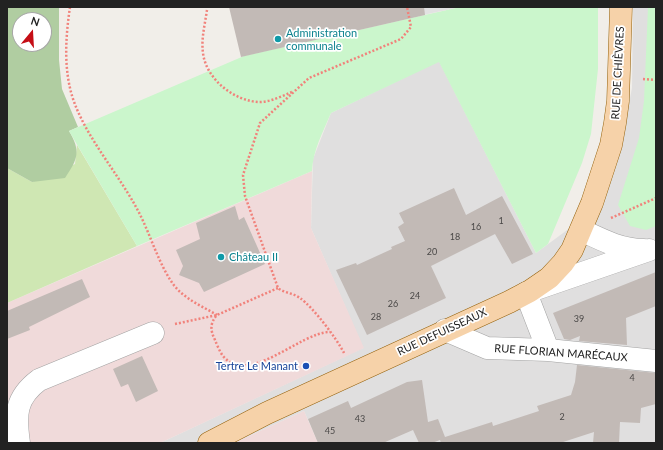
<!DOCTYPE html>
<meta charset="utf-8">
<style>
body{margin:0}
#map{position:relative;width:663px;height:450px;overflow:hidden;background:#f1eee9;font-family:Lato,sans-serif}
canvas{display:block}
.frame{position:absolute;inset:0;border:8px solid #222;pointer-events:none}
.north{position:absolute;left:12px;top:12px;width:40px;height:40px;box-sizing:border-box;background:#fff;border:1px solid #a7a7a7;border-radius:50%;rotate:18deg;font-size:11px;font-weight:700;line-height:16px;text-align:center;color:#222}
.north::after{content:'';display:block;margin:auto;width:14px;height:18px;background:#c50e16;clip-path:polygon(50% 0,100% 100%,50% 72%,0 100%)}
</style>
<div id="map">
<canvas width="663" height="450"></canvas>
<div class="frame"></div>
<div class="north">N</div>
</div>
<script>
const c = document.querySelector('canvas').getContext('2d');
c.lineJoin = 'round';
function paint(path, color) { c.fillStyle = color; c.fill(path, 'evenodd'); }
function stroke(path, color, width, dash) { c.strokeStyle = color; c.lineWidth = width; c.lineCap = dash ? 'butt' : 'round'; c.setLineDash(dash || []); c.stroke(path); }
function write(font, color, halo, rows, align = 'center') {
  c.font = font + ' Lato,sans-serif'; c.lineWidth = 3.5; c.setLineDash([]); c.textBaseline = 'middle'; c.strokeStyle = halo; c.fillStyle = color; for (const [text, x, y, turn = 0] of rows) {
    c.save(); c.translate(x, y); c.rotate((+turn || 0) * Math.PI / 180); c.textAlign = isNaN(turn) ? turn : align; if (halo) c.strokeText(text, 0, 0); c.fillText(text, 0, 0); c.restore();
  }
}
paint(new Path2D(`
 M633 7H656V245L642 251 648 262 656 259V443H318L304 411 234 443H160L363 348 311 228 313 159 331 113 439 61 536 253 601 205 617 163 632 88Z`), '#e0dfdf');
paint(new Path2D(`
 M312 171 311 228 364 348 160 443H7V303Z
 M304 411 318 443H234Z`), '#f0dada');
paint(new Path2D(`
 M77 145 137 246 7 303V168L32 182 75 164Z`), '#cfe7b3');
paint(new Path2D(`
 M7 7H59V60L62 89 78 127 69 131C81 151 78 159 65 178L32 182 7 168ZM20 20H44V44H20Z`), '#b0cda1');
paint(new Path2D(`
 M460 7H598V69L591 134 582 163 548 244 536 253 439 62 331 113C323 132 313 150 312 171L137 246 69 131 244 56Z
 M648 7H656V226L646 230 630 226 618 205 639 138 644 101Z`), '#cbf6cc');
paint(new Path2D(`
 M397 7H460L400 20Z`), '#e2e2e2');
paint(new Path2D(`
 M229 7H424L425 15 241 57Z
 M454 188 466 215 502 196 533 254 512 264 495 234 431 266 446 298 367 335 336 270 356 263 357 265 392 249 391 247 405 241 398 227 404 223 399 213Z
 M235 206 239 220 244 217 265 264 204 292 199 283 179 275 183 266 176 250 200 239 196 223Z
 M656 272V306L626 318 627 345 579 341 580 336 570 340 564 339 553 313Z
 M82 279 90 297 29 327 30 330 7 339V311Z
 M142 356 158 391 136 402 128 384 121 387 113 369Z
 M577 365 656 373V404L641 408 640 423 620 422 619 443H593L594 432 560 443H441L440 440 432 443H419L413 430 383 443H318L308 419 348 401 351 408 407 382 422 380 428 422 438 419 445 437 492 422 493 426 539 411 537 406 571 395 575 382Z`), '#c2bab6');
const minor = new Path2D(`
 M581 230C602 240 621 250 644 250
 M533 290 649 250
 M526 293 548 350
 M445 330 487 348 548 350 656 361
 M19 443C15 415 15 398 39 380L153 333`);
const major = new Path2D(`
 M209 443 267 413 509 302 530 291 549 278 563 263 572 250 592 203 611 145 615 123 618 101 621 7`);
stroke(minor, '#a3a3a3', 23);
stroke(major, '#94610b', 23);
stroke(new Path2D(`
 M70 7C66 34 64 62 70 88 79 129 116 170 136 207 150 232 157 261 173 284 184 299 202 306 217 315
 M207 10C205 24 201 39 203 53 206 79 234 101 259 102 271 102 282 96 292 92
 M643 79 656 80
 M611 218 656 198
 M278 288 217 315C210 323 210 330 215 340 217 345 220 352 223 356 249 387 300 332 330 332
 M175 324 217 315
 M344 353C337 339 313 307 300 298 293 293 284 293 278 288L245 196 243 175 260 123 309 78 401 39 411 27 407 7`), '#f1827b', 2.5, [2, 2]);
stroke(minor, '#fff', 22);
stroke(major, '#f6d2a9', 22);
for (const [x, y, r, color] of [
 [278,39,4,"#0f9aa8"],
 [221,257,4,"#0f9aa8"],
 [306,366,4,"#1a4fb4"]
]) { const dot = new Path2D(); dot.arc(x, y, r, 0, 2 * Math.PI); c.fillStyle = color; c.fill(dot); stroke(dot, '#fff', 1.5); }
write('9px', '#4a4847', null, [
 ["1",501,221],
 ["16",476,227],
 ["18",455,237],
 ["20",432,252],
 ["24",415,296],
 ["26",393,304],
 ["28",376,317],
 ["39",579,319],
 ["4",632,378],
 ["2",562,417],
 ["43",360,419],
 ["45",330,431]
]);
write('11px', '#0d838f', '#fff', [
 ["Administration",286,33],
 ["communale",286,46],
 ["Château II",229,257]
], 'left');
write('11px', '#222', '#fff', [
 ["RUE DE CHIÈVRES",618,73,-87],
 ["RUE DEFUISSEAUX",442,332,-25],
 ["RUE FLORIAN MARÉCAUX",561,353,4]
]);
write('11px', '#164399', '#fff', [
 ["Tertre Le Manant",298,366]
], 'right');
</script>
